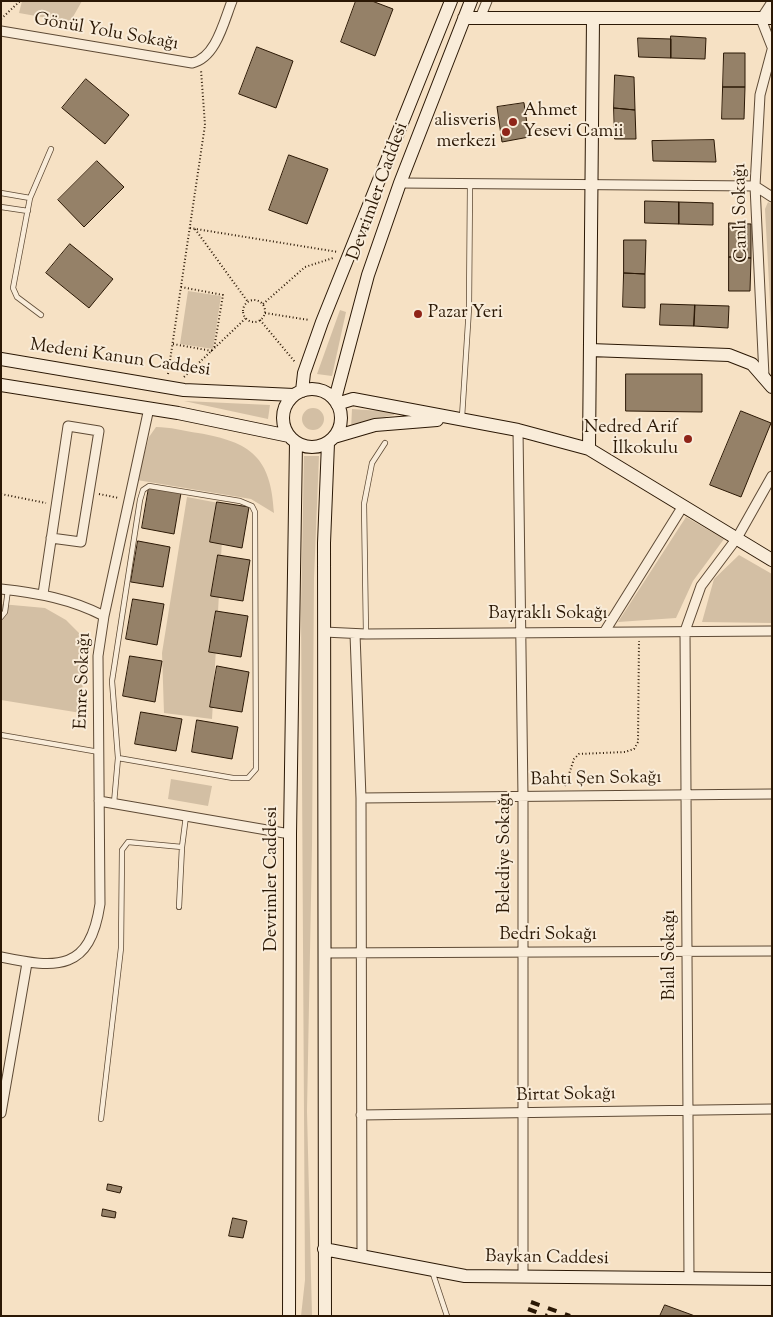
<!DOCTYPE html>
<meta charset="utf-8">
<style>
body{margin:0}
#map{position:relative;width:773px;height:1317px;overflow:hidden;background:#f6e1c4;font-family:"Sorts Mill Goudy",serif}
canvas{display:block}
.frame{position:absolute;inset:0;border:2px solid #2b1805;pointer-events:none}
</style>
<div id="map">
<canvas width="773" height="1317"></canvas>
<div class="frame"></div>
</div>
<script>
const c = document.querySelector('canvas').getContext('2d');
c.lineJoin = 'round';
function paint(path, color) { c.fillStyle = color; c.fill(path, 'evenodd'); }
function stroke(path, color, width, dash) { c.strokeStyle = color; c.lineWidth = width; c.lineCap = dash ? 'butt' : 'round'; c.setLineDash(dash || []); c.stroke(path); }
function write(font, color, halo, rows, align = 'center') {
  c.font = font + ' "Sorts Mill Goudy",serif'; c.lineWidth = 4; c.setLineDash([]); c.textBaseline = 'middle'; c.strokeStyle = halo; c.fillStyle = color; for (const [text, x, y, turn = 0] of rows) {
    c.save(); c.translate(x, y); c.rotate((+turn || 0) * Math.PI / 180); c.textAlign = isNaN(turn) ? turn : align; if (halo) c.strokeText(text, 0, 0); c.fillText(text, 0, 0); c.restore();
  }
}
paint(new Path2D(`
 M22 1H82L70 22 19 13Z
 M768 202 772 204V340L765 209Z
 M188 291 221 296 213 349 180 344Z
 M340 310 346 312 332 376 317 374Z
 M184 401 270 405 268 419Z
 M302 419a11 11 0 1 1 22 0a11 11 0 1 1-22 0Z
 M352 409 395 412 394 415 369 420 351 429Z
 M156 427C170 427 184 431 198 433 251 442 271 457 274 513L251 499 137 480 149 437Z
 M304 456H319L314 578 312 845 307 1111 312 1316H301L305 1280 301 609Z
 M187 497 224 504 212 719 164 713 162 653Z
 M686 517 724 539 693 581 676 618 618 622Z
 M739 555 772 574V623L702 622 714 579Z
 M1 604 45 608 66 620 79 633 84 663 81 713 1 700Z
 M171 779 212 786 208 806 168 799Z`), '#d3bfa4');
const building = new Path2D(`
 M356 1H372L393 9 375 56 341 42Z
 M671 36 706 38 705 59 671 58Z
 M638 38 671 39V58L639 57Z
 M257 47 293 61 276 108 239 94Z
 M724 53H745V87H723Z
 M615 75 634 77 635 110 614 108Z
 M86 79 129 115 105 144 62 108Z
 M723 87H745L744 119H722Z
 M524 103 529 137 502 142 497 107Z
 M614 108 635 110 636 139H615Z
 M714 140 716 162 653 161 652 141Z
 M289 155 328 169 307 224 269 210Z
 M97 161 124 187 84 227 58 200Z
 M645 201 679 202V224L645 223Z
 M679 202 713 203V225L679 224Z
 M729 223 751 224V258L729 257Z
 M624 240H646L645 274 624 273Z
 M70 244 113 279 89 308 46 273Z
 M729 257 751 258 750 291H729Z
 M624 273 645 274V308L623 307Z
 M661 304 695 305 694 326 660 325Z
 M695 305 729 306 728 328 694 326Z
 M626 374H702V412L626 411Z
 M741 411 771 423 741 497 710 485Z
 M149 487 181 493 174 534 142 528Z
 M217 502 249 507 242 548 210 542Z
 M138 541 170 547 163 587 131 582Z
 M218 555 250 560 243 601 211 596Z
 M133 599 164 604 157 645 126 639Z
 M216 611 248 616 241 657 209 652Z
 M130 656 162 661 155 702 123 696Z
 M217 666 249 672 242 712 210 707Z
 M141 712 182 719 176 751 135 744Z
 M197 720 238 727 232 759 192 752Z
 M108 1184 122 1187 120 1193 107 1190Z
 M103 1209 116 1212 115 1218 102 1216Z
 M233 1218 247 1221 243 1238 229 1236Z
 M665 1305 695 1316H660Z`);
paint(building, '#958168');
stroke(building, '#2b1805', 1);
const lane = new Path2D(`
 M1 193 30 198
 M1 207 28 211
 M41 315 17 297 13 288 30 198 51 149
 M462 417 469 308 470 184
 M1 617 5 612 8 590
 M366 634 364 504 372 463 385 443
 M1 735 99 752
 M114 803 118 758 112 681 140 500 143 490 149 486 240 501 252 506 255 512 256 769 248 778H233L118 758
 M179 907 182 847 186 816
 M101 1119 121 948 122 850 128 842 182 847
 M432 1271 447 1316`);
const street = new Path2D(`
 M772 2 761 19 772 47
 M480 18 487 1
 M1 31 192 63C216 58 224 21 232 1
 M400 183 755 186 772 197
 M764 376 755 186 760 95 772 50
 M518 430 523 797V1276
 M1 589C38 593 71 599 104 616
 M43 594C51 538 60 482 68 426L99 431 81 542 51 538
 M605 631 683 506
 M324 632 366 634 772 631
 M355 634 361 798 362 1256
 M361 798 772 794
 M99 801 290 834
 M324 953 772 951
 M1 957C58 969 90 971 100 904L98 656 104 616 149 408
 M1 1113 27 963
 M361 1115 772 1109
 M689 1278 685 631 701 586 737 538 772 476`);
const secondary = new Path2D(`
 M464 18H772
 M590 350 729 355 752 364 772 387
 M1 359 184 390 294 395
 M1 385 178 413 289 436
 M283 418a29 29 0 1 1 58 0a29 29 0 1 1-58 0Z
 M302 391 304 373 322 322 451 1
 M335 399 368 275 400 183 471 1
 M337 404 353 399 518 430 589 449 772 560
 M334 437 375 425 437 420
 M589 449 593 19
 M324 1249 465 1276 772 1279
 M289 1316 290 834 296 442
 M325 1316 324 543 328 443`);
stroke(lane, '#5e4a35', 6);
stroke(street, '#5e4a35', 11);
stroke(secondary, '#2b1805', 14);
stroke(new Path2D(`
 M1 19 20 1
 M190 228 338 252
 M195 229 248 302
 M181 287 223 295 214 349
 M243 311a11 11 0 1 1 22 0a11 11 0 1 1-22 0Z
 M263 304 305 267 333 258
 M265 313 309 320
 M260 320 295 362
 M173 344 212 351
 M168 374 205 125 201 70
 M184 377 246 318
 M1 494 46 503
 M99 494 119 498
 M565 786 574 759 579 754 625 752 634 749 638 742 639 641`), '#2b1805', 2, [1, 2.5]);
stroke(lane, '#f9ecd9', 4.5);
stroke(street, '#f9ecd9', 9);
stroke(secondary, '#f9ecd9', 12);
stroke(new Path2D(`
 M531 1302 570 1316
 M528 1309 547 1316`), '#2b1805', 4, [9, 9]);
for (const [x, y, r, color] of [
 [513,122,5,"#8f2418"],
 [506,132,5,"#8f2418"],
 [418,314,5,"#8f2418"],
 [688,439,5,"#8f2418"]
]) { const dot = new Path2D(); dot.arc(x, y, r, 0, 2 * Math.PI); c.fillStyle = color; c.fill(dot); stroke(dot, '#f9ecd9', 2); }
write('18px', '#2b1805', '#f9ecd9', [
 ["Gönül Yolu Sokağı",106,33,10],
 ["Devrimler Caddesi",379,192,-70],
 ["Canlı Sokağı",742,213,-91],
 ["Medeni Kanun Caddesi",120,359,8],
 ["Bayraklı Sokağı",548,615],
 ["Emre Sokağı",84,681,-88],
 ["Bahtı Şen Sokağı",596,780,-1],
 ["Belediye Sokağı",506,853,-90],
 ["Devrimler Caddesi",273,879,-90],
 ["Bedri Sokağı",548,936],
 ["Bilal Sokağı",671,955,-90],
 ["Birtat Sokağı",566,1096,-1],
 ["Baykan Caddesi",547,1259,1]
]);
write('18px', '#2b1805', '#f9ecd9', [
 ["Ahmet",523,112],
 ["Yesevi Camii",523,133],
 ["alisveris",496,122,"right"],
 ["merkezi",496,143,"right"],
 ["Pazar Yeri",428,314],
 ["Nedred Arif",678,429,"right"],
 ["İlkokulu",678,450,"right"]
], 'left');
</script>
